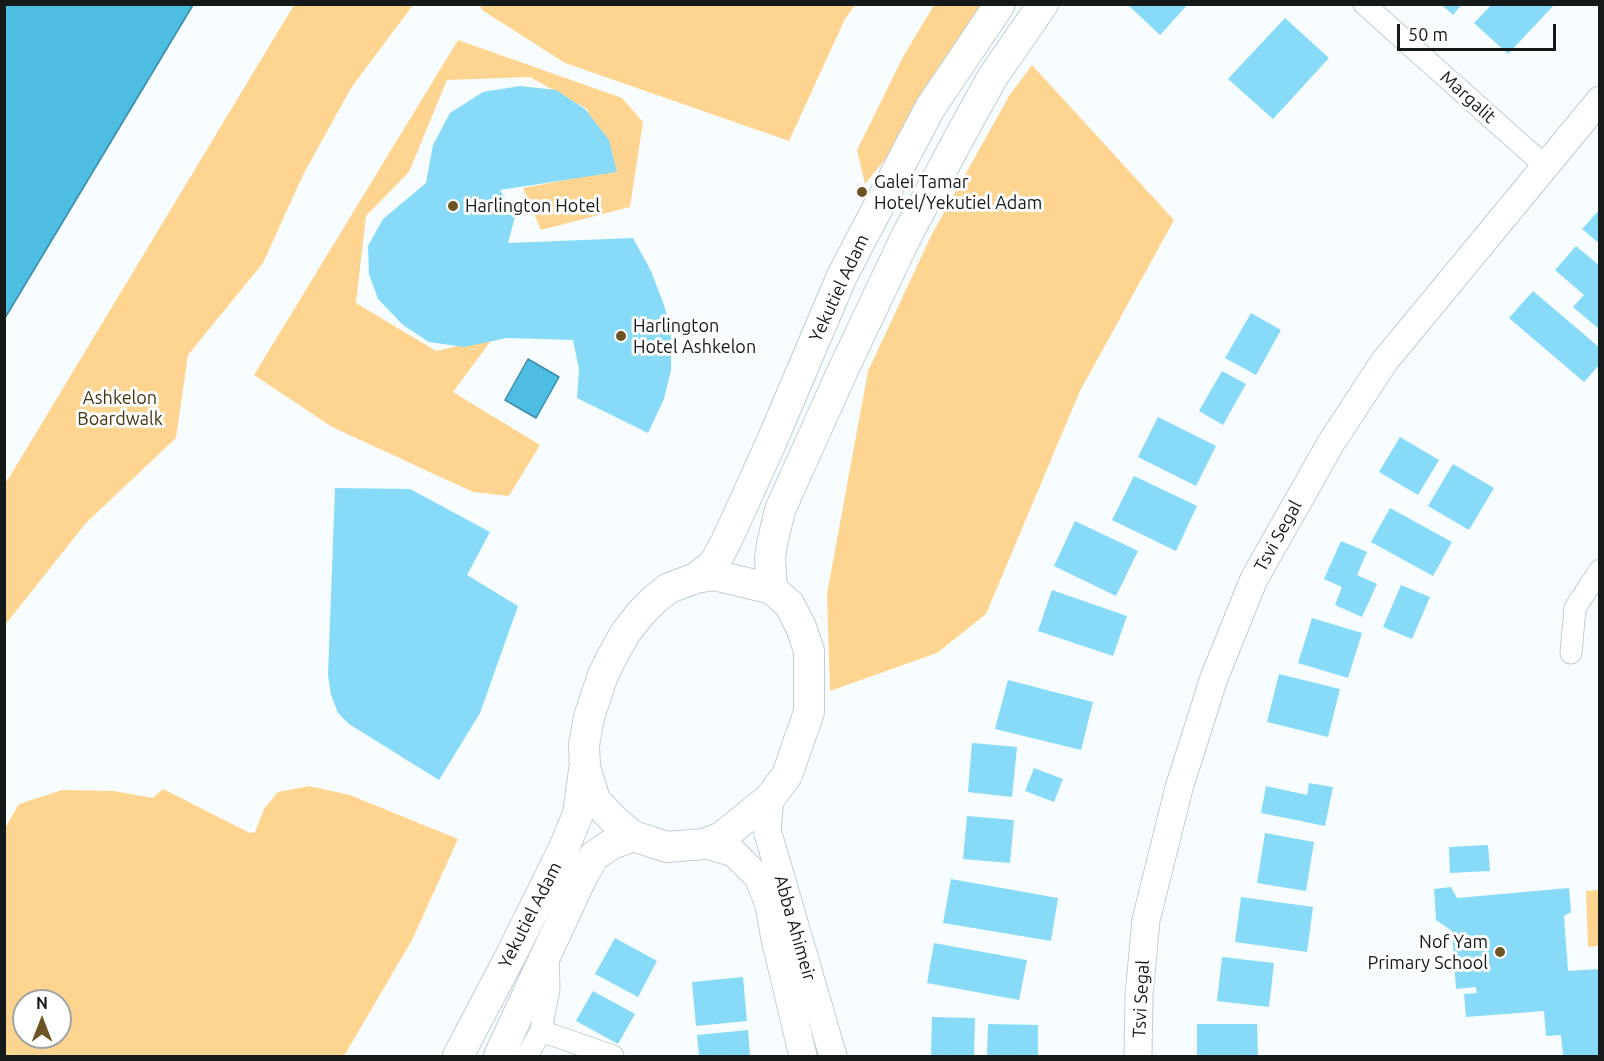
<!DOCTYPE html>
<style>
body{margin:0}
#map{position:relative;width:1604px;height:1061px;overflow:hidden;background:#f7fdff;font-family:Ubuntu,sans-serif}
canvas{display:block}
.frame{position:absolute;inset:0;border:6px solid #14191a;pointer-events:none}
.north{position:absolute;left:12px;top:989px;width:60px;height:60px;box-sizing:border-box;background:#fff;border:2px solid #a1a3a3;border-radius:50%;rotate:0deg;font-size:16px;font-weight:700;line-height:24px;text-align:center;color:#14191a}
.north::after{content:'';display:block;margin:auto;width:21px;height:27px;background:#6d5425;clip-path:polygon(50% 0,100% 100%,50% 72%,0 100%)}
.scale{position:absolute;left:1397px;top:24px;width:159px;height:27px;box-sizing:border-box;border:3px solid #14191a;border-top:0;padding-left:8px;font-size:18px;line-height:21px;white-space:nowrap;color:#14191a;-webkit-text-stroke:4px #fff;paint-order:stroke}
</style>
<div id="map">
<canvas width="1604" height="1061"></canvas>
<div class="frame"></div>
<div class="north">N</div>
<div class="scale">50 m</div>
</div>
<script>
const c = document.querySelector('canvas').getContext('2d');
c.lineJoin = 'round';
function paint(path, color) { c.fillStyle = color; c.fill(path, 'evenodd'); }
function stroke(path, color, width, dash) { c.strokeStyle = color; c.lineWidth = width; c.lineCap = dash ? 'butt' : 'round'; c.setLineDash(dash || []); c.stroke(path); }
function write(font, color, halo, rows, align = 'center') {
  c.font = font + ' Ubuntu,sans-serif'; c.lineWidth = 6; c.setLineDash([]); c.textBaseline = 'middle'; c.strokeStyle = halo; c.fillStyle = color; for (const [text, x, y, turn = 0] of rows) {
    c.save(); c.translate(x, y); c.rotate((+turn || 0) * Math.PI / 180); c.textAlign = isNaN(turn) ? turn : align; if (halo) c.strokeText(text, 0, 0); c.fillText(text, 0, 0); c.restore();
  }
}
paint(new Path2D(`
 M294 5H413L351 88 303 175 263 263 188 355 176 438 86 523 5 625V483L10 476Z
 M480 5H855L845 19 789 141 565 63 482 10Z
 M934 5H987L899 142 865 184 857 150 903 57Z
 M458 40 622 98 643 122 630 207 541 230 523 188 602 173 587 109 530 77 447 80 409 172 366 216 356 303 436 351 493 338 453 392 540 445 509 496 473 492 332 427 254 375Z
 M1032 65 1174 220 1080 391 986 614 937 653 830 691 827 594 868 371 932 234 1009 96Z
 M309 786 350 795 458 839 412 940 344 1056H5V828L19 804 62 790 114 791 153 798 163 789 250 833 255 832 264 809 278 792ZM24 1001H60V1037H24Z
 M1599 890V946L1588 947 1586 891Z`), '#fdd590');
const water = new Path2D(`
 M5 4 193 5 5 318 4 5Z
 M528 359 559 377 536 418 505 400Z`);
paint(water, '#4dbde2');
stroke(water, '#3c8ca6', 1.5);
paint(new Path2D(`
 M1127 4H1188L1160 35Z
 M1441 4H1462L1453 15Z
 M1492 4H1555L1508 54 1474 23Z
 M1285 18 1329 58 1273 119 1228 79Z
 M520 86 556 90 585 109 609 140 617 172 500 190 515 217 508 243 633 238 651 271 664 305 671 333V370L664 399 648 433 577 398 579 369 573 340 507 338 464 347 429 342 403 325 378 299 369 274 368 246 383 219 426 183 433 145 450 113 483 92Z
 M1600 209V244L1582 229Z
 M1576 246 1600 266V330L1573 307 1584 295 1555 270Z
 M1533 291 1600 348V364L1584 382 1509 318Z
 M1251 313 1281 330 1256 375 1225 358Z
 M1222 371 1246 384 1223 425 1199 411Z
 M1158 417 1216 446 1196 486 1138 457Z
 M1400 437 1439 460 1418 495 1379 472Z
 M1453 464 1494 488 1469 530 1428 506Z
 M1134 476 1197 506 1176 551 1112 520Z
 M335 488 410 489 490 532 467 575 518 606 480 713 439 780 349 724 338 713 331 695 328 675Z
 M1390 508 1452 542 1433 576 1371 542Z
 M1075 521 1138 551 1116 596 1054 566Z
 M1341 541 1367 552 1357 575 1377 584 1362 617 1335 605 1342 587 1324 579Z
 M1401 585 1430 597 1412 639 1383 627Z
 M1052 590 1127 616 1113 656 1038 631Z
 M1312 618 1362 633 1348 678 1298 663Z
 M1279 674 1340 689 1328 737 1267 722Z
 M1008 680 1093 702 1081 750 995 729Z
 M972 743 1017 747 1012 797 968 792Z
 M1034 768 1063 779 1054 802 1025 791Z
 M1309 783 1333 787 1325 826 1261 813 1266 786 1307 795Z
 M967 816 1014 820 1010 863 963 859Z
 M1265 833 1314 842 1306 891 1257 883Z
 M1488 845 1490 871 1450 873 1449 847Z
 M951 879 1058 898 1051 941 943 923Z
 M1451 887 1457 898 1569 888 1571 912 1564 916 1568 971 1600 969V1056H1563L1561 1035 1546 1036 1544 1011 1466 1017 1464 994 1477 993 1476 987 1456 989 1452 931 1436 920 1434 889Z
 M1241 897 1313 907 1307 952 1235 942Z
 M615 938 657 961 638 997 595 974Z
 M934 943 1027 960 1019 1000 927 983Z
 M1222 957 1274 963 1269 1007 1217 1001Z
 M743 977 747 1021 696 1026 692 982Z
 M593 991 635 1014 618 1044 576 1021Z
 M932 1017 975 1018 974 1056H931Z
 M988 1024 1038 1025V1056H987Z
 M1197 1024H1257L1258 1056H1197Z
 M748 1030 750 1056H699L697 1035Z`), '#88dbf8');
const minor = new Path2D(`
 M1364 4 1545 166
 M1571 653 1575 608 1600 570
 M541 1031 613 1056
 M527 1056 541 1031 549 988 548 956`);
const tertiary = new Path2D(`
 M770 798 767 830 833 1056
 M704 844 734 853 758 877 769 905 775 939 803 1056
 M1138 1056 1139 995 1146 920 1179 788 1214 678 1254 579 1331 443 1384 362 1600 100`);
const secondary = new Path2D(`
 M714 575 772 589 789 604 801 627 809 651V712L787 775 770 798 722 837 704 844 667 847 633 836 615 821 595 800 585 767 584 745 589 717 603 675 614 653 626 632 641 613 655 599 669 588 696 578Z
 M696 578 714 564 726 542 771 443 842 276 930 108 1000 4
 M772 589 770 558 772 544 780 510 843 370 906 237 959 138 992 78 1043 4
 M458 1056 510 957 564 848 578 814 584 770
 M499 1056 581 879 594 856 612 844 633 836`);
stroke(minor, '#c0ced3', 23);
stroke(tertiary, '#c0ced3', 29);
stroke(secondary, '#c0ced3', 32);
stroke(minor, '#fff', 21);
stroke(tertiary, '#fff', 27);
stroke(secondary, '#fff', 30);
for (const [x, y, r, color] of [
 [862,192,6,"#6d5425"],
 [453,206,6,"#6d5425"],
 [621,336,6,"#6d5425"],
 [1500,952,6,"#6d5425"]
]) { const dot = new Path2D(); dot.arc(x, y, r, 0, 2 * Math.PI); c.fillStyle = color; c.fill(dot); stroke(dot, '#fff', 2); }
write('18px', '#14191a', '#fff', [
 ["Margalit",1468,97,42],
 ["Yekutiel Adam",839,288,-65],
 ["Tsvi Segal",1278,536,-61],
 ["Yekutiel Adam",530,915,-63],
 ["Abba Ahimeir",795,928,74],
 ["Tsvi Segal",1141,999,-87]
]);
write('18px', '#14191a', '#fff', [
 ["Galei Tamar",874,182],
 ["Hotel/Yekutiel Adam",874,203],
 ["Harlington Hotel",465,206],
 ["Harlington",633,326],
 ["Hotel Ashkelon",633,347],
 ["Nof Yam",1488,942,"right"],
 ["Primary School",1488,963,"right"]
], 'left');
write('18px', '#45320e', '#fff', [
 ["Ashkelon",120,398],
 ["Boardwalk",120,419]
]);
</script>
